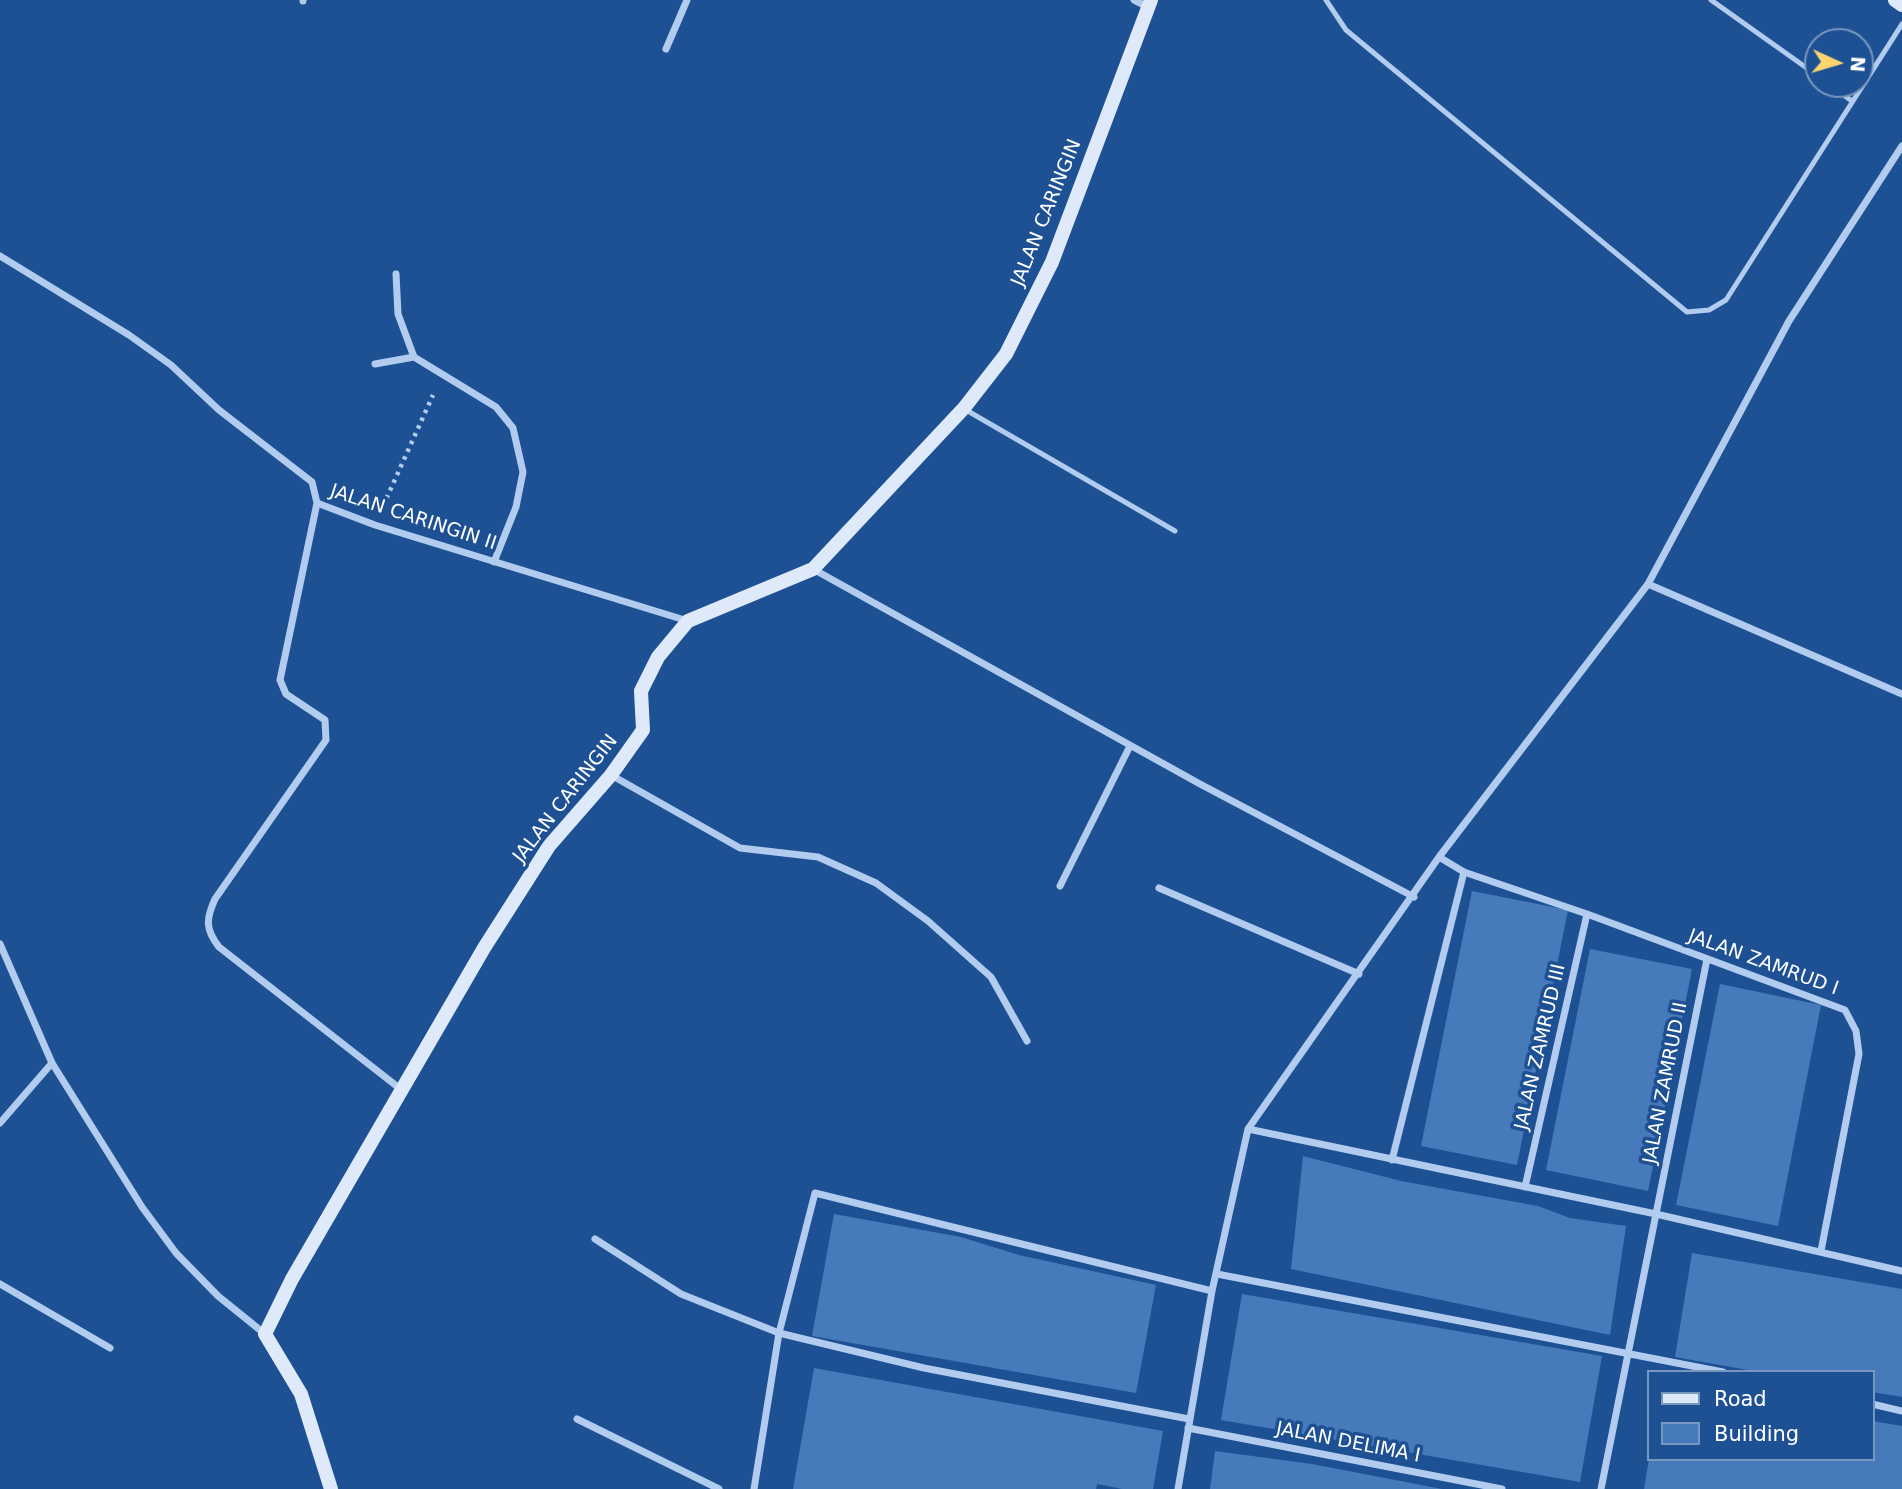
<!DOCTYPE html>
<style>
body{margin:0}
#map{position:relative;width:1902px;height:1489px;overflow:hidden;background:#1e5194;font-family:"DejaVu Sans",sans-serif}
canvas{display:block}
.legend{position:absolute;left:1647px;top:1370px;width:228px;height:91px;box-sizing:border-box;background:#1e5194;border:2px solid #7897bf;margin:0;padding:9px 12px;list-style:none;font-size:21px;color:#fff}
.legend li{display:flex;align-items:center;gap:14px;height:35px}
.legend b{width:35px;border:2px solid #7897bf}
.north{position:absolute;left:1804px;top:28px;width:70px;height:70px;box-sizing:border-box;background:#1e5194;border:2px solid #7897bf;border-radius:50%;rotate:94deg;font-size:19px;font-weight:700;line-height:28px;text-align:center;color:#fff}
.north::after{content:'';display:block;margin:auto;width:24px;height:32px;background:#fdd570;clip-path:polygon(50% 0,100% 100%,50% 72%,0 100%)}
</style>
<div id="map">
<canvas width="1902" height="1489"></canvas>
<ul class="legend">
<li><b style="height:9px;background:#deeafa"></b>Road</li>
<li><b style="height:19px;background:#477abb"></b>Building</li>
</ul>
<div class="north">N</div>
</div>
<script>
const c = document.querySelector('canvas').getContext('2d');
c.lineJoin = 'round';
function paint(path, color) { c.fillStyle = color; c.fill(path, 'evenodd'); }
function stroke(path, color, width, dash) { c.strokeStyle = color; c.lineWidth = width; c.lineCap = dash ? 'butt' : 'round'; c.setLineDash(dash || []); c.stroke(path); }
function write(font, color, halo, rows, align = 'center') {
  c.font = font + ' "DejaVu Sans",sans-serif'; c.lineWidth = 7; c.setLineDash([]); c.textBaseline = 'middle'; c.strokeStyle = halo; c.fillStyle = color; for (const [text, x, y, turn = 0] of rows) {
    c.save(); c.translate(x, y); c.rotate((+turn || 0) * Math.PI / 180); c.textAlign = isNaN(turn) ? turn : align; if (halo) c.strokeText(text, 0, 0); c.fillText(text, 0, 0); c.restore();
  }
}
paint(new Path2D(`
 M1472 891 1568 910 1517 1165 1421 1146Z
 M1590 949 1692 969 1648 1191 1546 1170Z
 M1720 984 1821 1005 1778 1226 1676 1205Z
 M1303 1156 1401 1181 1538 1206 1570 1218 1626 1226 1610 1335 1291 1269Z
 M834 1214 961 1237 1019 1255 1156 1285 1136 1393 812 1336Z
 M1692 1253 1902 1289V1397L1872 1392V1372H1759L1675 1357Z
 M1242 1294 1602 1356 1580 1482 1221 1420Z
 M814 1368 1163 1431 1153 1489H1122L1097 1484 1096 1489H793Z
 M1872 1421 1902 1426V1489H1644L1649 1459H1872Z
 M1215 1451 1312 1464 1442 1489H1210Z`), '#477abb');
stroke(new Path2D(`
 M383 506 433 395`), '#b1ccee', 4.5, [3.5, 5]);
stroke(new Path2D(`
 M1326 0 1346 30 1687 312 1709 310 1726 300 1902 24
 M1711 0 1818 76
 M1828 84 1852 101
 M966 410 1175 531`), '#b1ccee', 5);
stroke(new Path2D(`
 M1134 0 1146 6
 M303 1V0
 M666 49 687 0
 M0 256 129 335 171 365 219 410 312 482 317 503 375 525 688 621
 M396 274 398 314 414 357 496 407 513 428 523 472 516 507 494 562
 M375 364 414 357
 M317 503 280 680 286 694 325 720 326 740 215 899C206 919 205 929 219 947L403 1091
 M813 569 1200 784 1414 897
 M1648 584 1902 694
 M611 775 740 848 818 857 876 883 928 921 991 977 1027 1041
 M1439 857 1464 872 1587 914 1845 1010 1856 1031 1859 1054 1821 1251
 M1060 886 1130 746
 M1159 888 1359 974
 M0 944 52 1063 142 1207 176 1253 218 1296 265 1334
 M0 1123 52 1063
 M1248 1129 1656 1214 1902 1271
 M1392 1160 1464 872
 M1525 1187 1587 914
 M595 1239 681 1294 779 1333 924 1368 1189 1419
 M1217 1274 1723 1372
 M0 1284 110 1348
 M1872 1404 1902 1411
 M577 1419 719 1489
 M1188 1428 1502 1489
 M754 1489 779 1333 815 1193 1212 1291
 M1178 1489 1212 1291 1248 1129 1439 857 1648 584 1789 321 1902 146
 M1601 1489 1707 959`), '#b1ccee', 7);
stroke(new Path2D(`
 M1895 0 1902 5
 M331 1489 301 1394 265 1334 292 1279 484 948 549 846 611 775 643 730 641 691 658 657 688 621 813 569 964 408 1006 354 1052 262 1151 0`), '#deeafa', 14);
write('19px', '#fff', '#1e5194', [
 ["JALAN CARINGIN",1047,213,-68],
 ["JALAN CARINGIN II",413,518,18],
 ["JALAN CARINGIN",566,799,-52],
 ["JALAN ZAMRUD I",1763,963,20],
 ["JALAN ZAMRUD III",1541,1047,-77],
 ["JALAN ZAMRUD II",1666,1083,-79],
 ["JALAN DELIMA I",1348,1443,11]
]);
</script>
